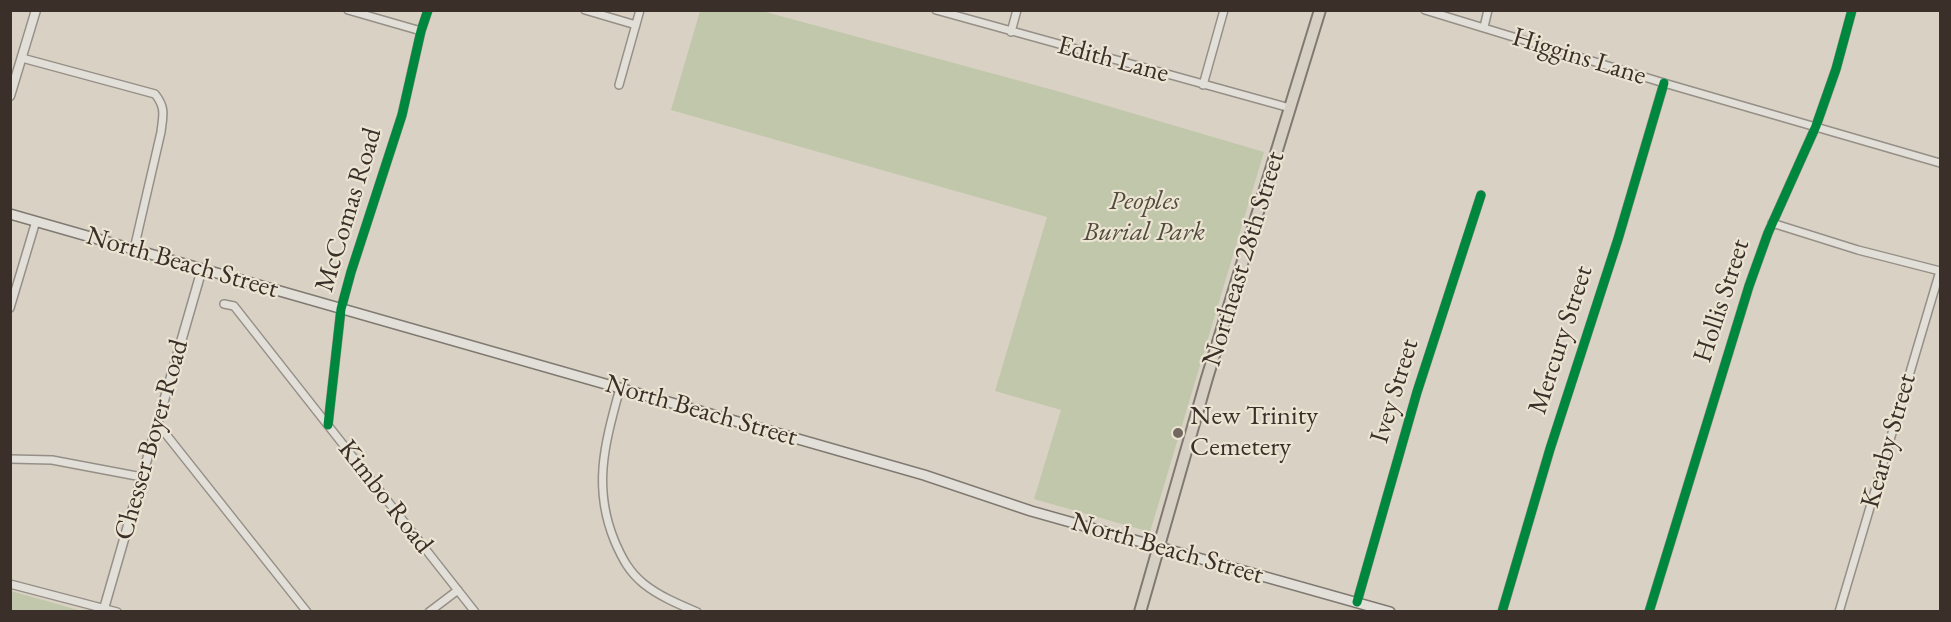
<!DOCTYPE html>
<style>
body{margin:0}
#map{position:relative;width:1951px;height:622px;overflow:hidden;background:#d9d2c4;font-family:"EB Garamond",serif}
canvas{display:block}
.frame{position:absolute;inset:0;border:12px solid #3b2f29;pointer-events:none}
</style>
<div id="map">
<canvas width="1951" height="622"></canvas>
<div class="frame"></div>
</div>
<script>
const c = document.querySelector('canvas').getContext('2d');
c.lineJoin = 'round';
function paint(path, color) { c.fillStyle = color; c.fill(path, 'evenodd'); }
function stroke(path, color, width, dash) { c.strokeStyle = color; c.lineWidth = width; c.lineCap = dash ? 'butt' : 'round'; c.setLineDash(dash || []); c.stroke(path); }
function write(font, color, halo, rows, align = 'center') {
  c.font = font + ' "EB Garamond",serif'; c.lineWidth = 4.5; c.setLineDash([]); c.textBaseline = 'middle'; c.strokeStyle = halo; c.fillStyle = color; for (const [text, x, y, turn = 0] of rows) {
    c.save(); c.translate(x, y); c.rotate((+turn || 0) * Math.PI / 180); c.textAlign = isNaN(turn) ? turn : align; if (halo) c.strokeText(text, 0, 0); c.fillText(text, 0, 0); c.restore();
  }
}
paint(new Path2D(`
 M700 11H762L1057 91 1264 152 1150 532 1034 499 1061 410 995 391 1047 217 671 110Z
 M11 591 82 611H11Z`), '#c1c7aa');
const minor = new Path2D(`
 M348 10 421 31
 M585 10 636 25
 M936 10 1290 108
 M1425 10 1664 83 1940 163
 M1484 27 1488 10
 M1011 32 1017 10
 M22 58 155 94C166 108 163 115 161 132L134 249
 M619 85 640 10
 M1203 85 1224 10
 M1772 223 1858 250 1940 271
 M224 304 234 306 475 612
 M10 308 36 221
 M620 388C605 443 592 487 615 542 622 558 629 572 644 584 659 596 678 604 697 612
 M157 423 307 612
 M328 425 341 309 351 272 402 115 421 31 428 10
 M10 459 52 460 142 477
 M10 584 117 612
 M1357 602 1417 392 1481 195
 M429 612 458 590
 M1502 612 1550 449 1618 239 1664 83
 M1649 612 1749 286 1768 233 1816 126 1836 69 1852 10
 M1839 612 1940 271`);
const tertiary = new Path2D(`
 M10 96 36 10
 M103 612 202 269`);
const secondary = new Path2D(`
 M10 214 924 475 1031 511 1390 612`);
const primary = new Path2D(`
 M1140 612 1207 378 1320 10`);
stroke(minor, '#958f87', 10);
stroke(tertiary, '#958f87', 11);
stroke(secondary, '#7f7972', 12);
stroke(primary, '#7f7972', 14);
stroke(minor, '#e2dfd8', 7);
stroke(tertiary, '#e2dfd8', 8);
stroke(secondary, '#e2dfd8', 9);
stroke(primary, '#d6cfc3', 10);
stroke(new Path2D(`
 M328 425 341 309 351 272 402 115 421 31 428 10
 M1357 602 1417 392 1481 195
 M1502 612 1550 449 1618 239 1664 83
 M1649 612 1749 286 1768 233 1816 126 1836 69 1852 10`), '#00873e', 9);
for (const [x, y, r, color] of [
 [1178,433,6,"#72685f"]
]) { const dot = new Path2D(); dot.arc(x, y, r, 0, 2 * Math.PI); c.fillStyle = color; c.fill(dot); stroke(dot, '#ece4d3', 2); }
write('27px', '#3b2f29', '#ece4d3', [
 ["Higgins Lane",1579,57,17],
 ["Edith Lane",1113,60,15],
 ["McComas Road",349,210,-73],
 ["Northeast 28th Street",1244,259,-73],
 ["North Beach Street",182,263,16],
 ["Hollis Street",1722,301,-72],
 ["Mercury Street",1561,340,-72],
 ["Ivey Street",1395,391,-73],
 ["North Beach Street",701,411,16],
 ["Chesser Boyer Road",152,440,-74],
 ["Kearby Street",1889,441,-74],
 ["Kimbo Road",385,497,52],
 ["North Beach Street",1167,549,16]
]);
write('italic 27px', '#524c3e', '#ece4d3', [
 ["Peoples",1144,202],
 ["Burial Park",1144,233]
]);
write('27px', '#3b2f29', '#ece4d3', [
 ["New Trinity",1190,417],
 ["Cemetery",1190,448]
], 'left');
</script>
